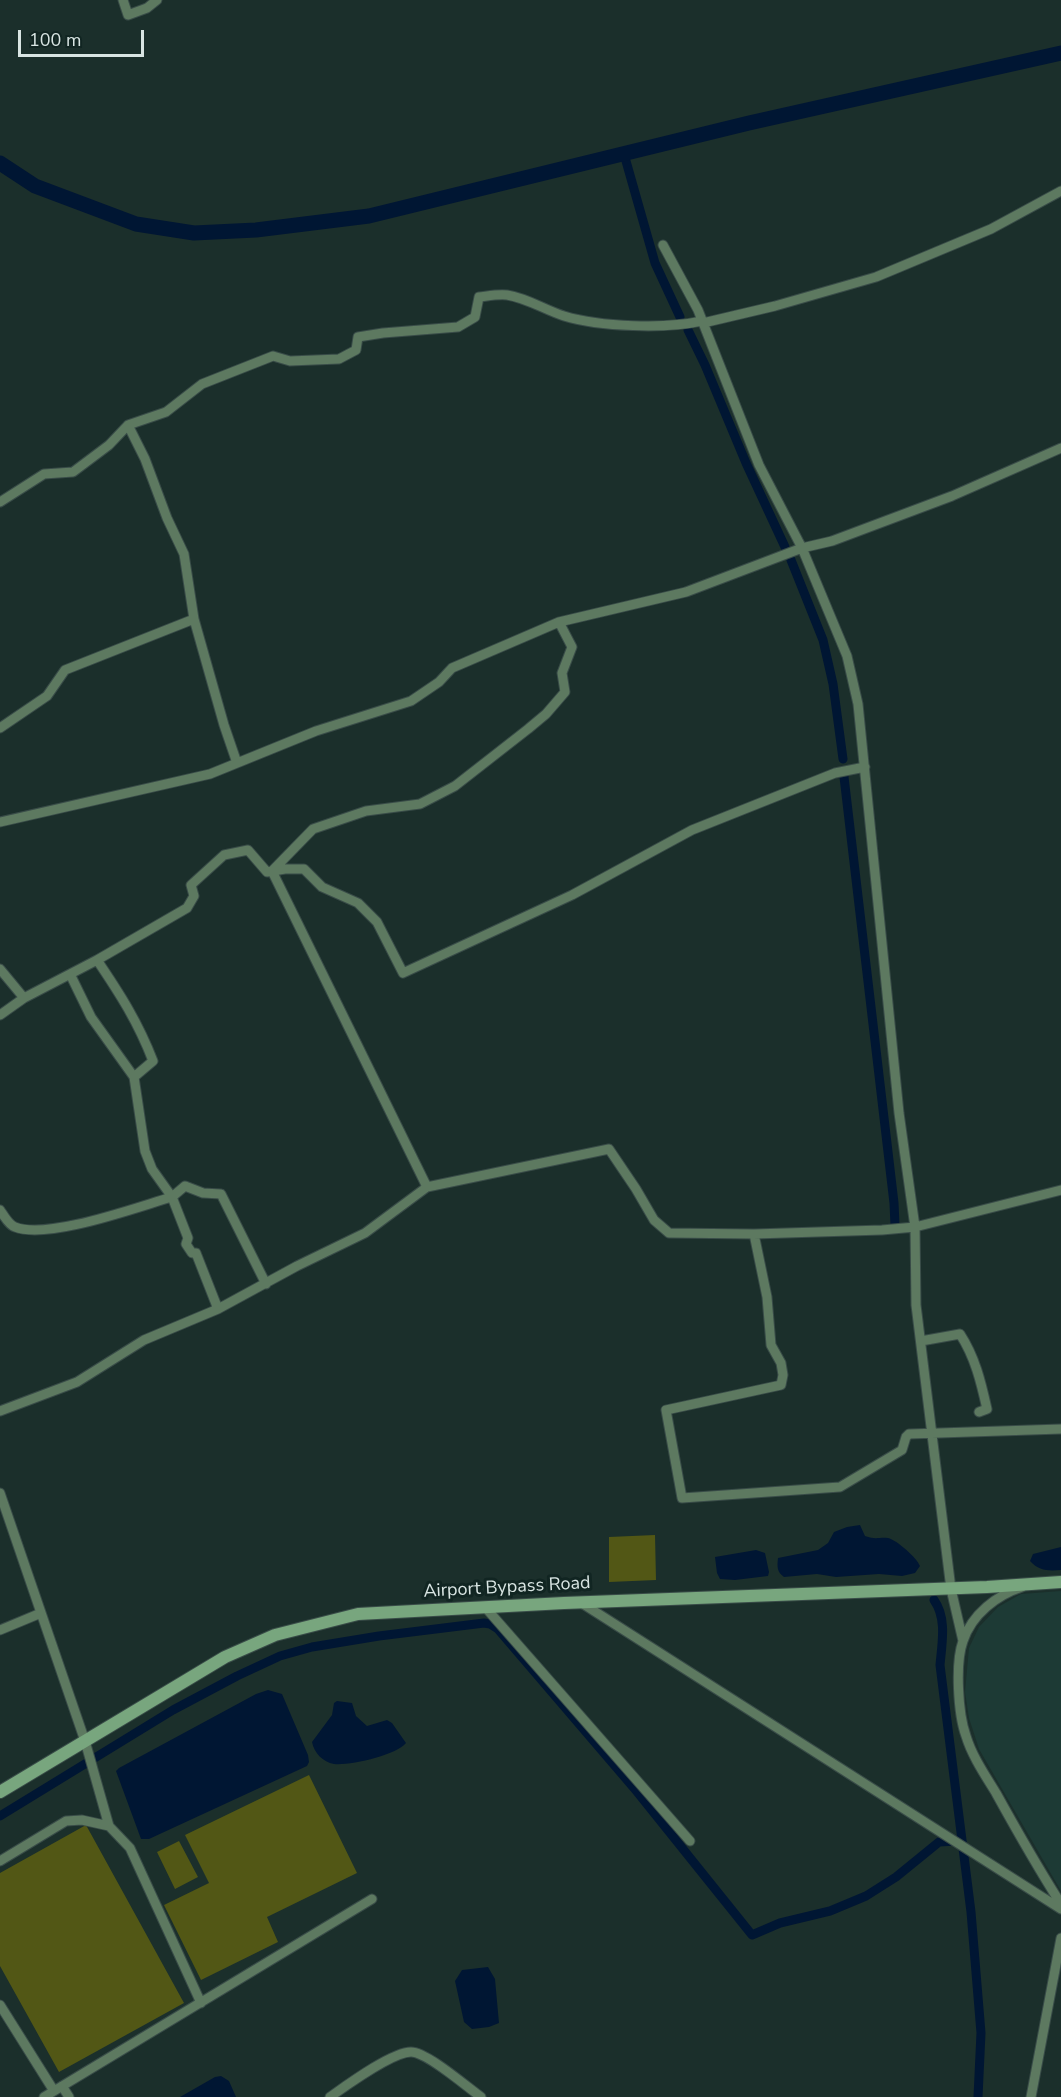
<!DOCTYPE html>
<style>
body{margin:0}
#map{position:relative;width:1061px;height:2097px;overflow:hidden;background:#1b2f2b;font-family:"Nunito Sans",sans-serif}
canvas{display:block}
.scale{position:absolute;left:18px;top:30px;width:126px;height:27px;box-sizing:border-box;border:3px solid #d9e5e3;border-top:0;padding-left:8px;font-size:18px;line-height:21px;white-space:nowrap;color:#d9e5e3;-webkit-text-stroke:4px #112522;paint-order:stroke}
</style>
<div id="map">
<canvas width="1061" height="2097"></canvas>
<div class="scale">100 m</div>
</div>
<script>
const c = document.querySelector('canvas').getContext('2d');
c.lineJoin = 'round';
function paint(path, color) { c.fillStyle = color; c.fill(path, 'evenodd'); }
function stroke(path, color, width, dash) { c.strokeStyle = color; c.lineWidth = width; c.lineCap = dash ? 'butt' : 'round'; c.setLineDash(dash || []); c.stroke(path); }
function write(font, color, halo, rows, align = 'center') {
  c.font = font + ' "Nunito Sans",sans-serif'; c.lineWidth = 6; c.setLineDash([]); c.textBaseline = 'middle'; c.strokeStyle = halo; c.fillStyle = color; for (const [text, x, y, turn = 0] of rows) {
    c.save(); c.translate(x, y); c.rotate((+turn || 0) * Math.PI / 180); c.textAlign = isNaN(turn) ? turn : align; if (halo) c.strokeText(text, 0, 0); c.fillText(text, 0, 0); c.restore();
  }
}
paint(new Path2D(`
 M1061 1591V1891L979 1749 969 1718 965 1692 969 1648 979 1627 998 1607 1021 1594Z`), '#1d3a35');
paint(new Path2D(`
 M655 1535 656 1580 609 1582V1537Z
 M309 1775 357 1873 267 1917 278 1942 201 1980 164 1905 209 1883 185 1835Z
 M86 1825 184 2003 59 2072 0 1966V1873Z
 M179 1841 198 1877 175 1889 157 1852Z`), '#525715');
paint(new Path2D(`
 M860 1525 865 1536C876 1540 879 1537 888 1538 897 1540 917 1558 920 1566L915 1573 902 1576 879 1574 836 1577 817 1574 784 1577C777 1572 777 1567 778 1558L818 1550 828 1543 834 1532 847 1527Z
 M1061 1547V1570C1048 1571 1039 1571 1030 1561L1033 1554Z
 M756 1550 765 1553 769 1572 768 1576 735 1580 720 1579 717 1573 715 1557Z
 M268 1690 282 1694 308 1755 309 1762 307 1766 149 1839H141L116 1771 119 1768 256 1694Z
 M337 1701 352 1703 356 1716 367 1726 387 1720 392 1723 406 1743C397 1755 349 1766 334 1764 323 1762 314 1753 312 1742L332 1715 334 1703Z
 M488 1967 495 1979 499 2023 489 2027 472 2029 464 2022 455 1981 462 1970Z
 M221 2076 229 2081 236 2097H180L215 2077Z`), '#001633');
stroke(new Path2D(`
 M624 154 655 263 680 317
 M688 330 705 365 746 463 785 547
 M791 560 823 640 833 684 843 759
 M844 777 894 1203 895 1225
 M934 1600C947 1618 942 1643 940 1665L971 1912 981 2033 978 2097
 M0 1816 173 1710 237 1676 280 1656 312 1647 379 1636 484 1623 490 1624 498 1629 634 1788 752 1935 780 1923 830 1911 866 1896 896 1877 939 1842 957 1841`), '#001633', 9);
stroke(new Path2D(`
 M0 163 35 186 136 224 194 233 256 230 369 216 749 123 1061 53`), '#001633', 15);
const street = new Path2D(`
 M123 0 128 15 147 8 157 0
 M663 245 698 310 759 465 802 548 847 656 858 704 899 1113 915 1227 916 1305 951 1589 963 1641
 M703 323 775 306 876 277 991 229 1061 191
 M128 425 145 459 167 518 184 554 194 619
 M0 502 44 474 73 472 109 445 128 425 166 412 202 384 273 356 290 361 339 359 356 350 358 337 383 333 458 327 475 317 479 297C488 296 498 294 507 295 527 298 545 310 564 316 600 327 666 329 702 321
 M0 728 47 696 65 670 194 619 224 725 237 763
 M0 822 210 774 316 731 411 701 439 682 452 668 559 622 686 592 802 548 832 541 952 496 1061 448
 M0 969 24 998 97 960
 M70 974 91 1017 134 1077
 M0 1015 24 998
 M427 1187 272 871 313 829 366 811 420 804 455 786 528 729 546 714 565 692 562 673 572 647 559 622
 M1061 1190 915 1227 882 1230 754 1234 767 1297 771 1345 781 1363 783 1375 781 1385 666 1410 682 1498 840 1487 902 1450 906 1437 909 1434 1061 1429
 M0 1210C4 1216 9 1225 15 1227 48 1240 137 1207 172 1197L188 1238 186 1244 192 1253H196L218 1309
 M266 1284 221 1194 203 1193 185 1186 172 1197 152 1169 145 1151 134 1077 153 1061C138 1022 120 994 97 960L187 908 194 896 191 885 224 855 248 850 267 872 285 869H304L322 887 358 903 377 922 403 973 572 895 692 830 835 773 865 767
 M921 1341 960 1334C975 1357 981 1382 987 1409L979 1412
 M0 1411 77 1382 144 1340 218 1309 297 1266 365 1233 427 1187 609 1149 636 1189 654 1220 669 1233 754 1234
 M0 1493 85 1741 109 1826
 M1022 1587C997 1595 972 1614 963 1641 955 1663 958 1714 966 1736 972 1756 985 1775 996 1793 1017 1831 1038 1868 1061 1904
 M580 1602 1061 1909
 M485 1607 690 1841
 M0 1630 41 1613
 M0 1861 66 1821 82 1820 109 1826 130 1848 201 2003
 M0 2005 54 2091
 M62 2086 69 2097
 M44 2097 372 1899
 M330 2097C347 2085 392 2052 411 2052 427 2052 467 2087 481 2097
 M1031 2097 1061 1938`);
const secondary = new Path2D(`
 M0 1792 225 1657 275 1635 358 1614 564 1603 987 1587 1061 1582`);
stroke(street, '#394c48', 11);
stroke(secondary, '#394c48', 14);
stroke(street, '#5d7960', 9);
stroke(secondary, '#78a67e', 12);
write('18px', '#d9e5e3', '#112522', [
 ["Airport Bypass Road",507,1588,-3]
]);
</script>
